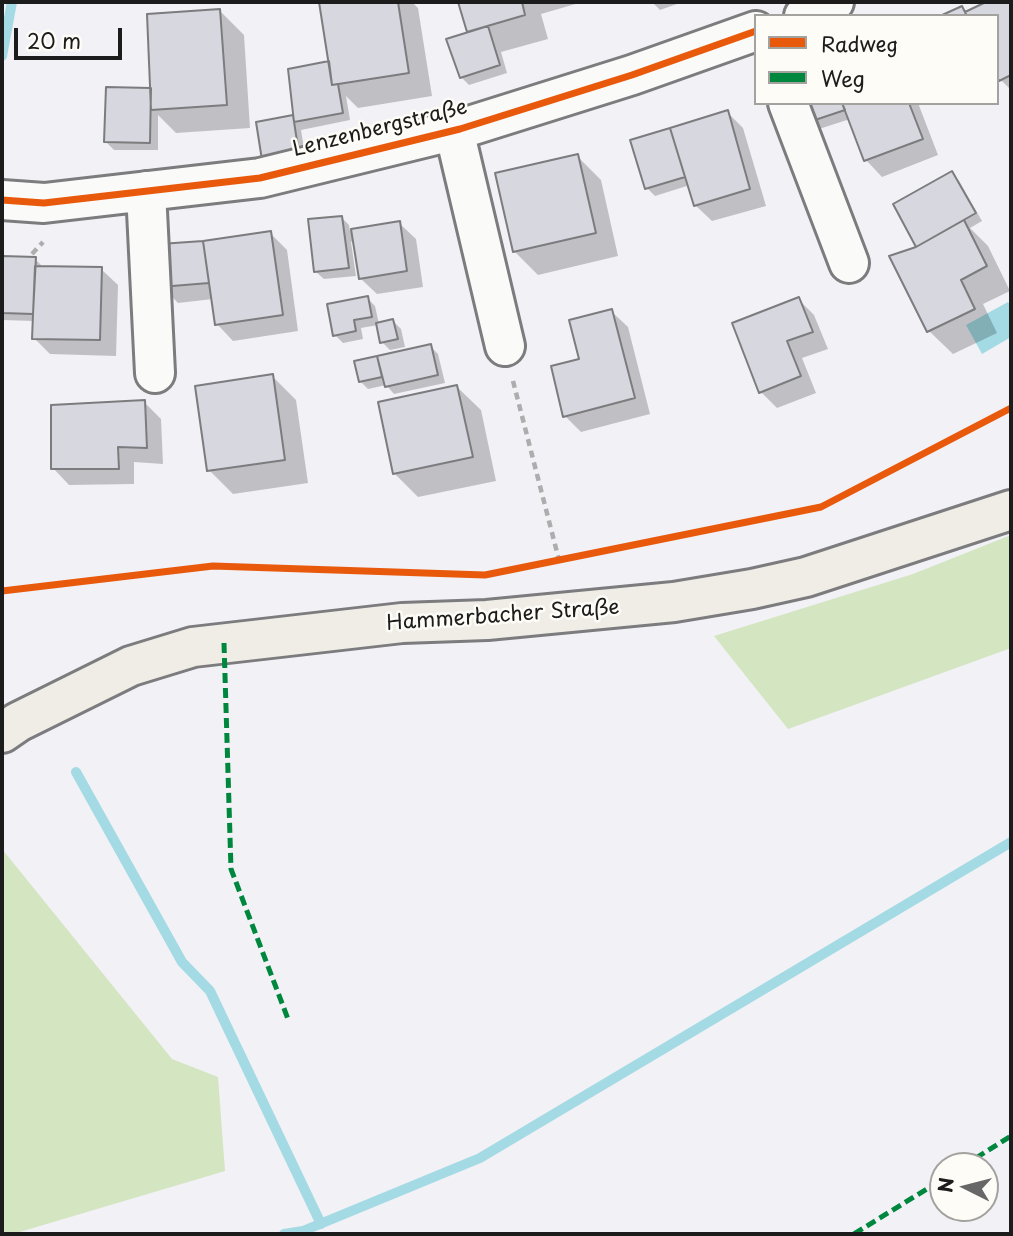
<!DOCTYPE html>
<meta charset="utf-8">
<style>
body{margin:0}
#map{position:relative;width:1013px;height:1236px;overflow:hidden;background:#f1f1f6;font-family:"Playpen Sans",sans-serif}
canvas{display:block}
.frame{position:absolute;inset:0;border:4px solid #1c1c1c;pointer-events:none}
.legend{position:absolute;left:754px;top:14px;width:245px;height:91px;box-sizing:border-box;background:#fdfcf7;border:2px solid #a3a29f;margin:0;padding:9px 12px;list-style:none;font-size:21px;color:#1c1c1c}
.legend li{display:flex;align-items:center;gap:14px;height:35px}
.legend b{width:35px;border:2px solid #a3a29f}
.north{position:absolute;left:929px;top:1152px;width:70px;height:70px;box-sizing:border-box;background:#fdfcf7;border:2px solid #a3a29f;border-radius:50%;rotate:276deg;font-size:19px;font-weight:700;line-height:28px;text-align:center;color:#1c1c1c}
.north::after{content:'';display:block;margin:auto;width:24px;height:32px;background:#676768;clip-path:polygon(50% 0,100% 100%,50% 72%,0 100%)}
.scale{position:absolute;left:14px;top:28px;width:108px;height:32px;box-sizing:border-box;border:4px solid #1c1c1c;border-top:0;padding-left:9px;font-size:21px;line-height:24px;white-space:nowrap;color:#1c1c1c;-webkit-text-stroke:5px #fdfcf7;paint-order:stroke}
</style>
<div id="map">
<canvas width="1013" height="1236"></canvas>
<div class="frame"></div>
<ul class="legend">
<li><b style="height:9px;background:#e8590c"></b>Radweg</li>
<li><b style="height:9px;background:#00873e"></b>Weg</li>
</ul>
<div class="north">N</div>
<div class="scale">20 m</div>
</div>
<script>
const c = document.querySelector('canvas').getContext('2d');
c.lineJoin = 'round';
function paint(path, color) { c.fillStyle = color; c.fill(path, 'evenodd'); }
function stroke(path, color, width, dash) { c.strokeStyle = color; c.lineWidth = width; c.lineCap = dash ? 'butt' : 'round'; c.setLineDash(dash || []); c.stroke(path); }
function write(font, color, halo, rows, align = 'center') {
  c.font = font + ' "Playpen Sans",sans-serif'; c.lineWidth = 5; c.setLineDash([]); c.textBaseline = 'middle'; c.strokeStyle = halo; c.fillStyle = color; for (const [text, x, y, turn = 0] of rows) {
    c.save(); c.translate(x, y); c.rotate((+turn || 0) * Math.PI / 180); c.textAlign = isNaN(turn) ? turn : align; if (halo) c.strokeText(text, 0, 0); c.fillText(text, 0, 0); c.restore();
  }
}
paint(new Path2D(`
 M1011 535V648L788 729 714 636 913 574Z
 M2 849 172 1059 218 1077 225 1171 13 1234H2Z`), '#d4e5c1');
paint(new Path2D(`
 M1008 302 1011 307V337L982 354 966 325Z`), '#a3dae4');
paint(new Path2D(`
 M321 2H412L418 8 432 96 358 108 346 96 350 120 301 130 306 161 258 123 295 117 330 62Z
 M460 2H578L579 3 541 14 548 39 501 52 507 73 469 85 461 77 470 33Z
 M652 2H676L677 4 660 10Z
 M990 2H1011V90L1001 80 997 16H945L962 8 967 13Z
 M220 11 244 35 250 128 176 133 158 115V150H114L106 142Z
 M799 103H918L938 155 882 177 866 160 850 119 816 130Z
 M727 112 743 128 766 206 712 221 695 205 690 185 655 196 647 188 632 141Z
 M577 156 601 180 618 256 538 275 514 251Z
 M951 173 959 181 982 221 970 228 988 246 1010 291 983 304 997 333 953 354 929 331 918 247 895 205Z
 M341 217 349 225 350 231 399 223 416 239 423 287 377 294 360 278 355 241 351 242 356 276 324 279 316 272Z
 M270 233 287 250 298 331 233 341 217 324 213 299 178 303 162 286 204 243Z
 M2 257 35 259 44 268 101 269 118 285 116 356 50 354 34 338V321L2 320Z
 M367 298 375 306 379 324 393 321 401 329 405 347 390 350 382 342 378 325 361 328 363 339 343 343 335 335Z
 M798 299 814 315 828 349 802 358 816 393 777 408 761 392Z
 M611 311 628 327 650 414 581 432 565 416 581 360Z
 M430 346 438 354 445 383 394 394 386 385 368 389 360 381 356 363Z
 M272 376 296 400 308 483 233 494 209 470Z
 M457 387 481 410 496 481 418 497 394 473Z
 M144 402 161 419 163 464 134 462V484L69 485 53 468Z`), '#0003');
stroke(new Path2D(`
 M2 56 12 2
 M76 772 182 962 210 991 321 1224
 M284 1234 303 1231 480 1158 1011 842`), '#a3dae4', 10);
const building = new Path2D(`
 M319 2H398L409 73 332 85Z
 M458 2H522L525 15 467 32Z
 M986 2H1011V75L999 81 997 77V16H967L965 12Z
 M962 6 967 16H940Z
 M220 9 227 105 151 110 147 14Z
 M488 26 500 65 460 78 446 39Z
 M329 61 332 85 338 84 343 113 294 122 288 69Z
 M106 87 151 88 150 143 104 142Z
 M797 103H842L845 110 806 123Z
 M842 103H909L923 139 864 161Z
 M728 110 750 189 694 206 670 128Z
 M293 115 299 154 262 160 256 122Z
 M670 128 685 177 645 189 630 140Z
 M578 154 596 233 513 252 495 173Z
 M952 171 976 213 916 247 893 204Z
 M342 216 349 268 314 272 308 219Z
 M964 220 987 266 961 280 975 309 927 332 889 256 916 247Z
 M400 221 407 271 359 279 351 229Z
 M271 231 283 315 215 325 203 241Z
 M203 241 209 283 160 287V244Z
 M2 256 36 257 33 314 2 313Z
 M35 266 102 267 100 340 32 339Z
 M368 296 372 317 354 320 356 331 333 336 327 304Z
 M799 297 813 332 787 341 801 376 759 393 732 323Z
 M612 309 635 398 563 417 551 366 579 359 569 320Z
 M393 319 398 339 380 343 376 323Z
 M431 344 438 375 385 387 377 356Z
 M377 356 382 377 359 382 354 361Z
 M273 374 285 460 207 471 195 386Z
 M457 385 473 457 393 474 378 402Z
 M145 400 147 448 118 447 119 469H51V405Z`);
paint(building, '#d6d7df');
stroke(building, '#7c7c7e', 2);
const minor = new Path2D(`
 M804 16 834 2
 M788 103 849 263
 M454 130 505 346
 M146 191 155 373
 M2 200 44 203 260 178 460 129 632 75 756 31`);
const major = new Path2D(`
 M2 733 18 722 131 666 193 647 402 623 487 620 674 602 752 589 806 577 1011 510`);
stroke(minor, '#7c7c7e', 44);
stroke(major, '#7c7c7e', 44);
stroke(new Path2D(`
 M32 254 43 242
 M513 381 559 560`), '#aeadad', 4.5, [7, 5]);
stroke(minor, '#fafaf9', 38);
stroke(major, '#f0ede7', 38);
stroke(new Path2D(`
 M224 643 231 869 288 1019
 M963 1166 1011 1136
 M854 1234 943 1179`), '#00873e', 5, [10, 5]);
stroke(new Path2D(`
 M2 200 44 203 260 178 460 129 632 75 756 31
 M2 591 213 566 485 575 821 507 1011 408`), '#e8590c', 7);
write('21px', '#1c1c1c', '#fdfcf7', [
 ["Lenzenbergstraße",380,129,-14],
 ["Hammerbacher Straße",503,616,-4]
]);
</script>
